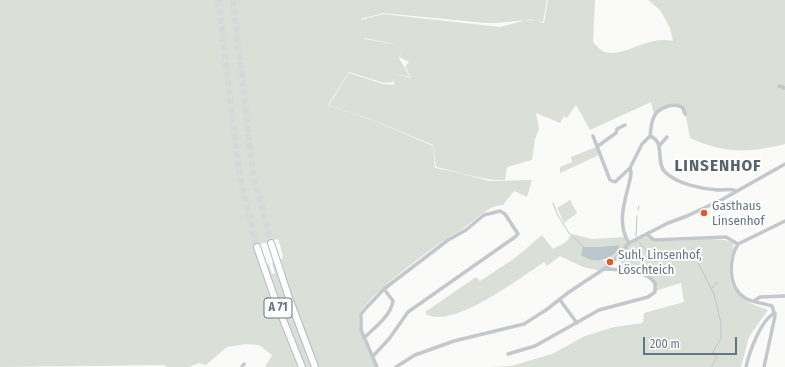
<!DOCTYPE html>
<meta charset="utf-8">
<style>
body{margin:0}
#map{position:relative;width:785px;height:367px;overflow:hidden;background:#fafaf8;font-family:"Fira Sans Condensed",sans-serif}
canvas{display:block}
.scale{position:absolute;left:643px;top:337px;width:94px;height:18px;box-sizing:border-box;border:2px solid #657683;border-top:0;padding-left:5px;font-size:12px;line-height:14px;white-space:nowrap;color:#657683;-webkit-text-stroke:3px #fff;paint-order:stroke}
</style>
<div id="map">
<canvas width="785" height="367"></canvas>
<div class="scale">200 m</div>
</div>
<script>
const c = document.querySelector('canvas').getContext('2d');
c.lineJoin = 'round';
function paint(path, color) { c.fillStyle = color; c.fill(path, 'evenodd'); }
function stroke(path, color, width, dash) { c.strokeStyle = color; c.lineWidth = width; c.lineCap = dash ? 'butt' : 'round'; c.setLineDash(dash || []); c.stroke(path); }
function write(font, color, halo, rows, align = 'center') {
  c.font = font + ' "Fira Sans Condensed",sans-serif'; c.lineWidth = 4; c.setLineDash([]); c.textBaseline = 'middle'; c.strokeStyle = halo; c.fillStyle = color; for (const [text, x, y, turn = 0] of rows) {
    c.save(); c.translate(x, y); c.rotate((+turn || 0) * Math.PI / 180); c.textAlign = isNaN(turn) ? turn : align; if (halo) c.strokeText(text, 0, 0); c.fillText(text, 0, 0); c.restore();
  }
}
paint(new Path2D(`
 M0 0H547L543 22C523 17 507 24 485 23L383 13 361 19 365 39 404 46 399 58 410 77 393 73 411 78 405 66 409 62 399 57 404 46 365 38 361 20 383 14 500 27 530 19 544 23 548 0H595L593 42C596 45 601 51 605 52 624 58 647 35 673 41L670 28 660 10 648 0H785V144C748 153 726 154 690 138L685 112 680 106 667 107 654 115 651 102 590 130 576 105 567 118 564 116 560 123 536 113 539 129 535 139 532 160 507 167 505 180C481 181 459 171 436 167L433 145 378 122 329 105 349 73 383 84 394 85 393 76V82L384 83 349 72 328 105 377 122 433 146 435 168 456 172 489 181 532 180 527 197 514 191 503 205C488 205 475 221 464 228 458 233 451 235 446 239 429 250 363 299 359 316 356 332 371 353 377 367H319L292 298 281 260 283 256 278 239 254 246 273 304 298 367H265L272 355 259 345 246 344 227 347 206 365 199 363 189 367H166L165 365 0 367Z
 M596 147 599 155 560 173V167L572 162 571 157Z
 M570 200 577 213 564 223 557 208Z
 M572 234 592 239 625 237 629 243 645 237C661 247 709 234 733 242 735 249 731 254 730 261 726 292 741 301 768 310L749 337 741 367H488L511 366 552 354 585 336 614 327 643 323 644 313 684 302 681 283 655 291 654 283 648 278 620 270 621 262 619 256 601 271 583 267 560 256 547 266 544 262C519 279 469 316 439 317 435 317 431 316 427 315L425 312 476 277 480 281 515 258 542 235 553 249 566 242ZM618 245V251L604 261 583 247H599Z
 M275 262 313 367H305L286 323 266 266 269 264 272 274 275 273 272 263Z`), '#dadfd7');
paint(new Path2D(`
 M619 245 618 251C606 261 594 264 581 255L583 247H599Z`), '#bbc7cb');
stroke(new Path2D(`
 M553 203 557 214 569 233 584 247
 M638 210 639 206
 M636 237 637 216
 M639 242 650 255
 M626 251 631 252V255L641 257 674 253 695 257 714 294 721 323V338L713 352 717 358 711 367
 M712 288 717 282`), '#bbc7cb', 1);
stroke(new Path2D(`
 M218 0 240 178 257 247
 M233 0 253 173 271 243`), '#d5d9db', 6, [6, 3]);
const motorway = new Path2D(`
 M271 243 288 295 315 367
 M257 247 276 302 302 367`);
stroke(motorway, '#b4b9bd', 8);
stroke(new Path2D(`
 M779 86 785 88
 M593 136 610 180 615 182 630 168
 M650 136C651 130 651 122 654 117 658 107 675 102 683 108L685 114
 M598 146 616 133 617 129 625 125
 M659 146 667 137
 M646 234 654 240 726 237 738 244 785 221
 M629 243C611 216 636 179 630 168L642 144 650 136C666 142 655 162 665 172 677 184 702 189 718 190 724 190 732 188 736 191
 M738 244C729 259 727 287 745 298 753 303 764 303 772 306L775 316 764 367
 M560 300 577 323
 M754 301 760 297 785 296
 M364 338C374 328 391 316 393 301L384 289
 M508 354 535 346 599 310 648 297 655 292V283C645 269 621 270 605 269
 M373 356 389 339 408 312 515 237 518 234 505 214 500 211 484 215 466 230 448 240 384 289 366 308 361 314V330L377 367
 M242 367 244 364
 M396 367 415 355 454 341 524 324 546 310 569 292 610 265 629 243 668 223 687 216 723 199 785 164
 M746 367C749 353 761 319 775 313`), '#c3c8cc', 3.5);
stroke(motorway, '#fff', 6);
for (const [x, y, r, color] of [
 [704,213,4,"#e4572e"],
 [610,262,4,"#e4572e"]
]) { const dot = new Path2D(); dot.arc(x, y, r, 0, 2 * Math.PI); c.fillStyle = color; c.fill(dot); stroke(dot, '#fff', 1.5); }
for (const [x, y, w] of [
 [278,308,28]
]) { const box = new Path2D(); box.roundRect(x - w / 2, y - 10, w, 20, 3); c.fillStyle = '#fff'; c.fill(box); stroke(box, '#657683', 1); }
write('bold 12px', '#657683', null, [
 ["A 71",278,308]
]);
write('13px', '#657683', '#fff', [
 ["Gasthaus",712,206],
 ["Linsenhof",712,221],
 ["Suhl, Linsenhof,",618,255],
 ["Löschteich",618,270]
], 'left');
c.letterSpacing = '1px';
write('bold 17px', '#57646e', '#fff', [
 ["LINSENHOF",718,166]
]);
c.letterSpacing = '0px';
</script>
